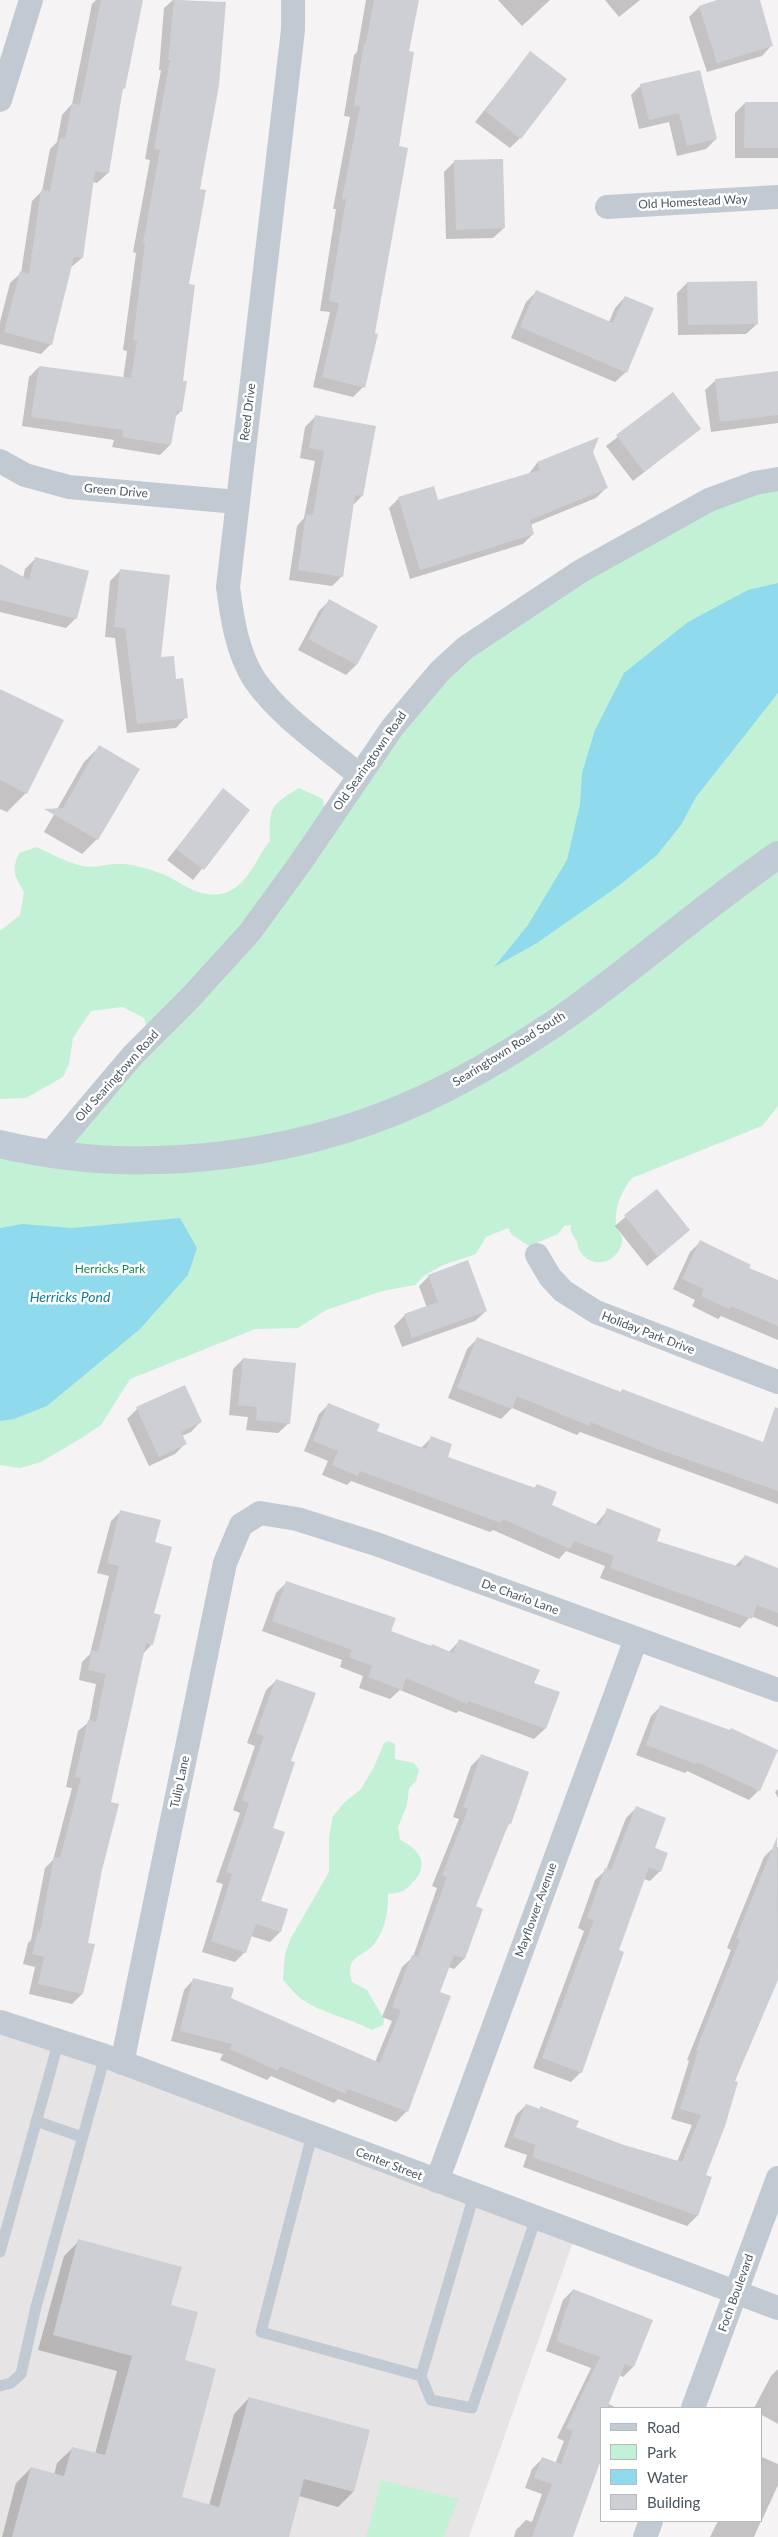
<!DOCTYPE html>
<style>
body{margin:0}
#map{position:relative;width:778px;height:2537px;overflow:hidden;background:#f5f3f3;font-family:Lato,sans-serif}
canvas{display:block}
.legend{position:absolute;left:600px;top:2407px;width:162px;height:115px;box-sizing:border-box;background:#fff;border:1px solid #b7bbc0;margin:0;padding:6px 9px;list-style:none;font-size:15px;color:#4a5661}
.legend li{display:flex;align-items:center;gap:10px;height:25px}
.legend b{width:25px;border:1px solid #b7bbc0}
</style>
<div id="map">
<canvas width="778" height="2537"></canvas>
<ul class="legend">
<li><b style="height:6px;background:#c1cbd6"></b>Road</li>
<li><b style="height:14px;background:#c3f1d5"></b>Park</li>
<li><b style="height:14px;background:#90daee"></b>Water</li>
<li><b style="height:14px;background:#cdcfd5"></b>Building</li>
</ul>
</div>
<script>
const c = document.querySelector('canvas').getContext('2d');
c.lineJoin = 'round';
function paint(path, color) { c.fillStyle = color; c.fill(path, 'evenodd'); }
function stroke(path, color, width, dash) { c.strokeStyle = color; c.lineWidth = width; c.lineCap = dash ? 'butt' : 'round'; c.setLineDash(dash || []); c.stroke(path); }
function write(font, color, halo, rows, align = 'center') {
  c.font = font + ' Lato,sans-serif'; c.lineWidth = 5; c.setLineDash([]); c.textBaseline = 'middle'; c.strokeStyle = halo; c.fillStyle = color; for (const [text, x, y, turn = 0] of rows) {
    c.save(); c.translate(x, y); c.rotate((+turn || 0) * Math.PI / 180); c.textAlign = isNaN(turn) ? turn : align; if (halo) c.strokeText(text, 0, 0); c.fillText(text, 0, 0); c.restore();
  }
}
paint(new Path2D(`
 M0 2022 576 2233 469 2537H0Z`), '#e6e4e5');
paint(new Path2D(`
 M778 479V1106L762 1126 632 1178C622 1190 614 1208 616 1225 618 1233 625 1236 621 1246 615 1263 593 1269 581 1253 579 1250 578 1246 577 1242 573 1235 570 1233 571 1225L564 1226 558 1234 529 1246 512 1235 508 1228 486 1237 476 1254 443 1265 425 1275 415 1285 382 1291 326 1310 298 1328 255 1329 130 1379 101 1425 83 1437 41 1462 20 1468 0 1465V1144L50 1153 150 1038 144 1018 123 1007 91 1011 73 1038 69 1064 63 1077 26 1098 0 1099V931L20 915 24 892C15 876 11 871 19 853L37 847C51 854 66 862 82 866 96 869 110 862 124 864 134 865 147 868 157 872 181 880 200 902 227 892 249 884 257 856 270 841 269 808 270 805 299 788L323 799 326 823 414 699 581 571Z
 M389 1741 395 1744V1759L414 1763 419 1770 416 1781 409 1788 407 1805 398 1827 400 1840C417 1848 430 1862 415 1880 411 1883 408 1889 403 1891 398 1893 393 1893 388 1894 388 1913 386 1927 375 1943 363 1959 344 1953 352 1982L367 1990 384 2019 383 2025 372 2030C349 2018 321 2013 300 1998 294 1993 289 1986 283 1980L285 1954 291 1938 329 1872V1836L333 1816 345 1802 361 1789 374 1767 384 1743Z
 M381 2480 458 2499 443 2537H366Z`), '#c3f1d5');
paint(new Path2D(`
 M778 583V693L696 797 681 825 656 856 617 887 537 943 494 967 528 925 567 860 580 804 582 773 595 730 624 673 688 622 748 590Z
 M180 1218 197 1248 188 1275 140 1329 47 1406 14 1419 0 1421V1228L22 1224 72 1228Z`), '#90daee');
paint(new Path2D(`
 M96 0H133L124 88 122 90 108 173 97 183 92 182 82 258 70 268 51 344 41 354 0 344V322L10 283 21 273 32 201 42 191 50 149 57 142 62 115 72 104 92 4Z
 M173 0 225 3 187 285 181 411 174 418 170 445 160 455 112 447 114 440 22 426 29 377 39 367 123 379 127 351 123 350 136 253 133 252 150 160 145 159 161 70H159L164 8Z
 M366 0H417L408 52 398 147 363 387 353 397 313 387 330 312 320 311 336 209H333L350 117 344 116 354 55 357 52Z
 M498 0H550L522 26Z
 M605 0H640L619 17Z
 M721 0H758L772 45 762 56 707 72 689 17 699 7Z
 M530 53 520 138 510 148 475 122Z
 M641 85 716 139 706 149 677 156 669 122 639 129 631 95Z
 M745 103H778V158H735V113Z
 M454 162 504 228 493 238 446 239 444 172Z
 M687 283 757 324 746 334 678 335 677 293Z
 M536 292 609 322 615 308 625 297 626 372 615 382 511 338 526 302Z
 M778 372V423L711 432 705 390 716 380Z
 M673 394 699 429 633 481 606 446Z
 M315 417 362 496 353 505 342 576 332 586 289 580 297 526 304 518 315 461 300 458 305 427Z
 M597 439 591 452 606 488 596 498 530 525 533 534 523 544 410 579 389 508 399 498 437 502 528 475 537 463Z
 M35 559 76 618 66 628 0 612V566L23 578 25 569Z
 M120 571 160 658 175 680 186 717 176 728 127 733 115 638 105 637 110 581Z
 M329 601 376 626 356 665 346 675 298 650 319 611Z
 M0 690 26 793 7 812 0 809Z
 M99 747 97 839 82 854 44 832 84 762Z
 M223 790 249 810 193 880 167 860Z
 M656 1190 689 1230 647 1266 615 1226Z
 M700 1242 748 1268 778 1281V1340L721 1316 718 1319 692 1306 695 1300 673 1289 690 1252Z
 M429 1276 486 1311 475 1321 402 1347 394 1326 405 1315 427 1308 419 1286Z
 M477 1339 620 1393 622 1391 778 1448V1504L580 1432 577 1435 512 1408 501 1419 448 1398 467 1349Z
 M243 1359 289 1423 278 1433 246 1430 248 1417 229 1415 233 1369Z
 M329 1404 375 1432 420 1449 431 1438 446 1458 534 1488 537 1485 550 1505 595 1525 608 1510 655 1542 734 1567 745 1556 778 1570V1627L751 1616 740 1628 600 1578 605 1566 566 1551 559 1559 493 1530 490 1532 351 1481 347 1485 322 1475 328 1461 304 1451 319 1414Z
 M137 1409 201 1421 191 1432 182 1436 185 1444 175 1454 149 1466 127 1419Z
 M121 1511 154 1543 152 1644 142 1655 110 1803 86 1944 82 1994 72 2004 29 1994 35 1967 23 1964 28 1943 31 1940 45 1868 53 1860 72 1788 66 1787 78 1731 89 1722 96 1684 79 1680 82 1662 90 1654 109 1576 97 1573 111 1521Z
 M286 1583 389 1632 449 1652 460 1640 533 1684 558 1693 545 1729 534 1739 459 1711 456 1713 400 1690 390 1699 359 1688 363 1676 340 1667 342 1660 262 1631 276 1593Z
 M277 1680 290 1761 272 1829 259 1901 280 1932 270 1942 251 1936 245 1952 235 1962 202 1952 223 1884 216 1882 240 1813 233 1810 255 1746 247 1743 266 1690Z
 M661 1706 759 1790 749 1800 687 1771 685 1773 636 1755 651 1716Z
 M481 1756 528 1772 510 1823 506 1828 474 1907 482 1910 464 1959 454 1969 448 1967 438 1993 426 2060 406 2112 396 2122 338 2099 334 2103 271 2076 267 2080 220 2060 223 2054 171 2041 184 1990 194 1979 230 1999 375 2062 392 2021 382 2017 402 1967 413 1957 437 1888 432 1886 459 1819 453 1817 471 1766Z
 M778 1789V1798L775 1792Z
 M636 1808 653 1849 660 1871 650 1881 644 1879 618 1951 581 2072 571 2082 533 2068 584 1931 578 1928 595 1880 606 1870 626 1818Z
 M774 1847H778V1969L776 1974 778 1977 733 2082 704 2175 697 2216 687 2226 523 2167 527 2155 504 2147 516 2115 526 2105 539 2110 541 2108 575 2128 623 2146 677 2162 692 2125 671 2119 689 2061 687 2060 731 1950 727 1948 764 1857Z
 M79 2241 170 2306 184 2361 180 2498 209 2506 234 2414 249 2398 369 2431 353 2492 338 2507 299 2496 288 2537H2L16 2483 31 2468 54 2475 57 2463 73 2448 95 2454 117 2371 38 2350 64 2256Z
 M573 2290 633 2367 623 2377 619 2375 608 2404 617 2408H602L571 2537H514L516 2530 526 2520 532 2522 542 2494 525 2488 532 2469 542 2459 555 2464 564 2441 557 2438 591 2368 546 2351 563 2300Z
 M778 2369V2424L762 2415V2408H754L771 2376Z
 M762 2457 778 2464V2485L762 2520Z
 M718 2521H761L754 2537H710Z`), '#0003');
paint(new Path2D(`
 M101 0H143L125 89 123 88 109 173 95 171 83 258 74 257 52 345 4 332 20 271 29 274 41 190 50 191 60 138 65 139 72 103 80 105Z
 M174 0 226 2 219 85 200 189 206 190 189 284 195 285 183 381H187L182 412 177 411 171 445 122 437 123 430 31 417 39 366 131 378 137 341 133 340 145 243H143L160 150 154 149 170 60H168Z
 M374 0H419L409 51 414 52 399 146 408 148 375 333 378 334 365 388 322 377 339 303 329 301 346 199H342L360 107 354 106 364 43H366Z
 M717 0H760L773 46 717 63 699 6Z
 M530 51 567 79 521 139 485 111Z
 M700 70 717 139 687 146 679 113 649 120 640 84Z
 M745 102H778V148H744Z
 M503 159 505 228 456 230 454 160Z
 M757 281 758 324 688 325 687 282Z
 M536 290 613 323 625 296 654 308 627 373 520 327Z
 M778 371V415L720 422 715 379Z
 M673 392 701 429 644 472 616 435Z
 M315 415 376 426 363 496 355 495 343 577 298 570 306 514 313 515 324 451 309 448Z
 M599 437 593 452 608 488 530 520 534 534 420 570 398 497 434 486 438 500 540 470 537 462Z
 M35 557 89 571 77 619 0 600V564L29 580Z
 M120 569 170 575 161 657 174 656 176 679 183 678 188 718 137 724 125 628 114 627Z
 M329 599 378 626 357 665 308 639Z
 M0 689 64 720 27 794 0 780Z
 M99 745 140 769 98 840 44 809 63 808Z
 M223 788 250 810 204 870 176 849Z
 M657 1189 690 1230 658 1257 624 1215Z
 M700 1240 751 1265 749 1268 778 1280V1326L731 1306 729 1309 701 1296 704 1289 682 1279Z
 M468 1260 487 1311 412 1338 404 1314 438 1302 428 1275Z
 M477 1337 621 1392 622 1389 763 1442 775 1407 778 1408V1491L660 1450 590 1422 589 1426 517 1396 512 1409 457 1388Z
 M243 1358 296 1363 290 1424 256 1420 257 1407 238 1405Z
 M185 1385 202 1422 181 1432 187 1444 159 1457 136 1407Z
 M328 1403 380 1424 377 1431 426 1449 431 1436 452 1444 448 1457 535 1488 537 1484 557 1492 552 1505 600 1526 607 1508 661 1529 657 1541 740 1567 745 1555 778 1568V1613L757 1605 752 1619 610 1568 614 1556 574 1541 570 1549 503 1519 501 1523 360 1471 358 1476 332 1465 338 1451 313 1441Z
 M120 1510 161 1520 155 1542 172 1547 154 1613 161 1615 153 1645 146 1643 111 1802 119 1804 102 1870 88 1943 95 1944 83 1994 38 1984 44 1957 32 1954 38 1931 40 1932 54 1857 60 1858 81 1778 75 1777 88 1720 96 1722 106 1674 88 1670 92 1650 98 1652 119 1566 107 1563Z
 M286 1581 396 1618 391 1631 431 1646 432 1644 453 1653 459 1639 540 1670 534 1683 560 1692 546 1729 469 1701 467 1704 406 1678 402 1690 368 1677 372 1666 349 1657 352 1650 272 1621Z
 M276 1679 316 1693 291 1761 295 1762 273 1828 285 1832 261 1901 288 1909 281 1932 256 1924 246 1953 211 1941 232 1874 226 1872 249 1803 242 1800 264 1736 256 1733Z
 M660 1705 730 1730 731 1728 778 1750 760 1791 697 1762 696 1764 646 1745Z
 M481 1754 529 1772 511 1824 509 1823 476 1906 483 1909 465 1959 454 1955 440 1992 451 1996 408 2112 348 2089 346 2094 280 2066 278 2071 230 2049 232 2044 180 2031 193 1978 234 1988 231 1998 380 2063 401 2010 392 2007 412 1955 418 1957 447 1877 442 1875 468 1809 463 1807Z
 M636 1806 666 1818 655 1848 668 1853 661 1872 649 1867 619 1950 624 1952 582 2073 542 2058 594 1920 587 1918 605 1868 611 1870Z
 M777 1837 778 1980 735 2081 738 2082 725 2126 706 2175 712 2177 698 2216 532 2157 536 2145 513 2137 526 2104 540 2109V2106L579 2121 576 2127 624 2145 682 2162 701 2115 680 2109 698 2051 696 2050 740 1940 736 1938Z
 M78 2239 182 2267 171 2305 198 2312 185 2360 216 2369 182 2497 219 2507 249 2397 370 2430 354 2492 304 2479 289 2537H12L31 2467 64 2476 72 2447 105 2455 132 2356 53 2335Z
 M573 2289 653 2320 634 2367 625 2364 607 2408H602V2457L573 2537H532L552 2484 534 2478 542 2457 561 2464 573 2431 566 2428 600 2357 556 2341Z`), '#cdcfd5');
stroke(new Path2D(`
 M36 2121 82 2137
 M312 2135 261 2332 421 2376 474 2195
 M0 2252 59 2040
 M421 2376 431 2400 472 2408 536 2218
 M0 2386 11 2383 21 2374 36 2307 105 2056`), '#c1cad2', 11);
stroke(new Path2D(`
 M293 0V30L228 587C232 618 237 652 254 679 280 717 324 746 359 775
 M0 100 31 0
 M607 207 778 197
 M0 461 25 475 69 487 237 502
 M50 1153 133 1055 190 998 250 932 301 862 392 728 440 671 465 648 581 571 709 500 755 483 778 479
 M537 1255 550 1277 563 1291 596 1312 778 1382
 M0 2022 105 2056 778 2308
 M122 2063 225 1563 241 1525 260 1513 297 1519 376 1544 778 1690
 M437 2181 636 1639
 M693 2408 778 2178
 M645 2537 651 2521`), '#c1cad2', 24);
stroke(new Path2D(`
 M0 1144C147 1179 314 1156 448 1087 489 1066 529 1041 567 1015 639 964 705 905 778 855`), '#c1cbd6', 28);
write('12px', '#4a5661', '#fff', [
 ["Old Homestead Way",693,202,-3],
 ["Reed Drive",248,412,-83],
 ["Green Drive",116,491,5],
 ["Old Searingtown Road",370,761,-55],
 ["Searingtown Road South",509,1049,-32],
 ["Old Searingtown Road",117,1076,-48],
 ["Holiday Park Drive",648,1333,21],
 ["De Chario Lane",520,1597,20],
 ["Tulip Lane",180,1782,-78],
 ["Mayflower Avenue",536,1910,-70],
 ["Center Street",389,2164,21],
 ["Foch Boulevard",736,2293,-70]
]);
write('12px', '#17864f', '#fff', [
 ["Herricks Park",110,1269]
]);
write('italic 14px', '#0c7c9b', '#fff', [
 ["Herricks Pond",70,1297]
]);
</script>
